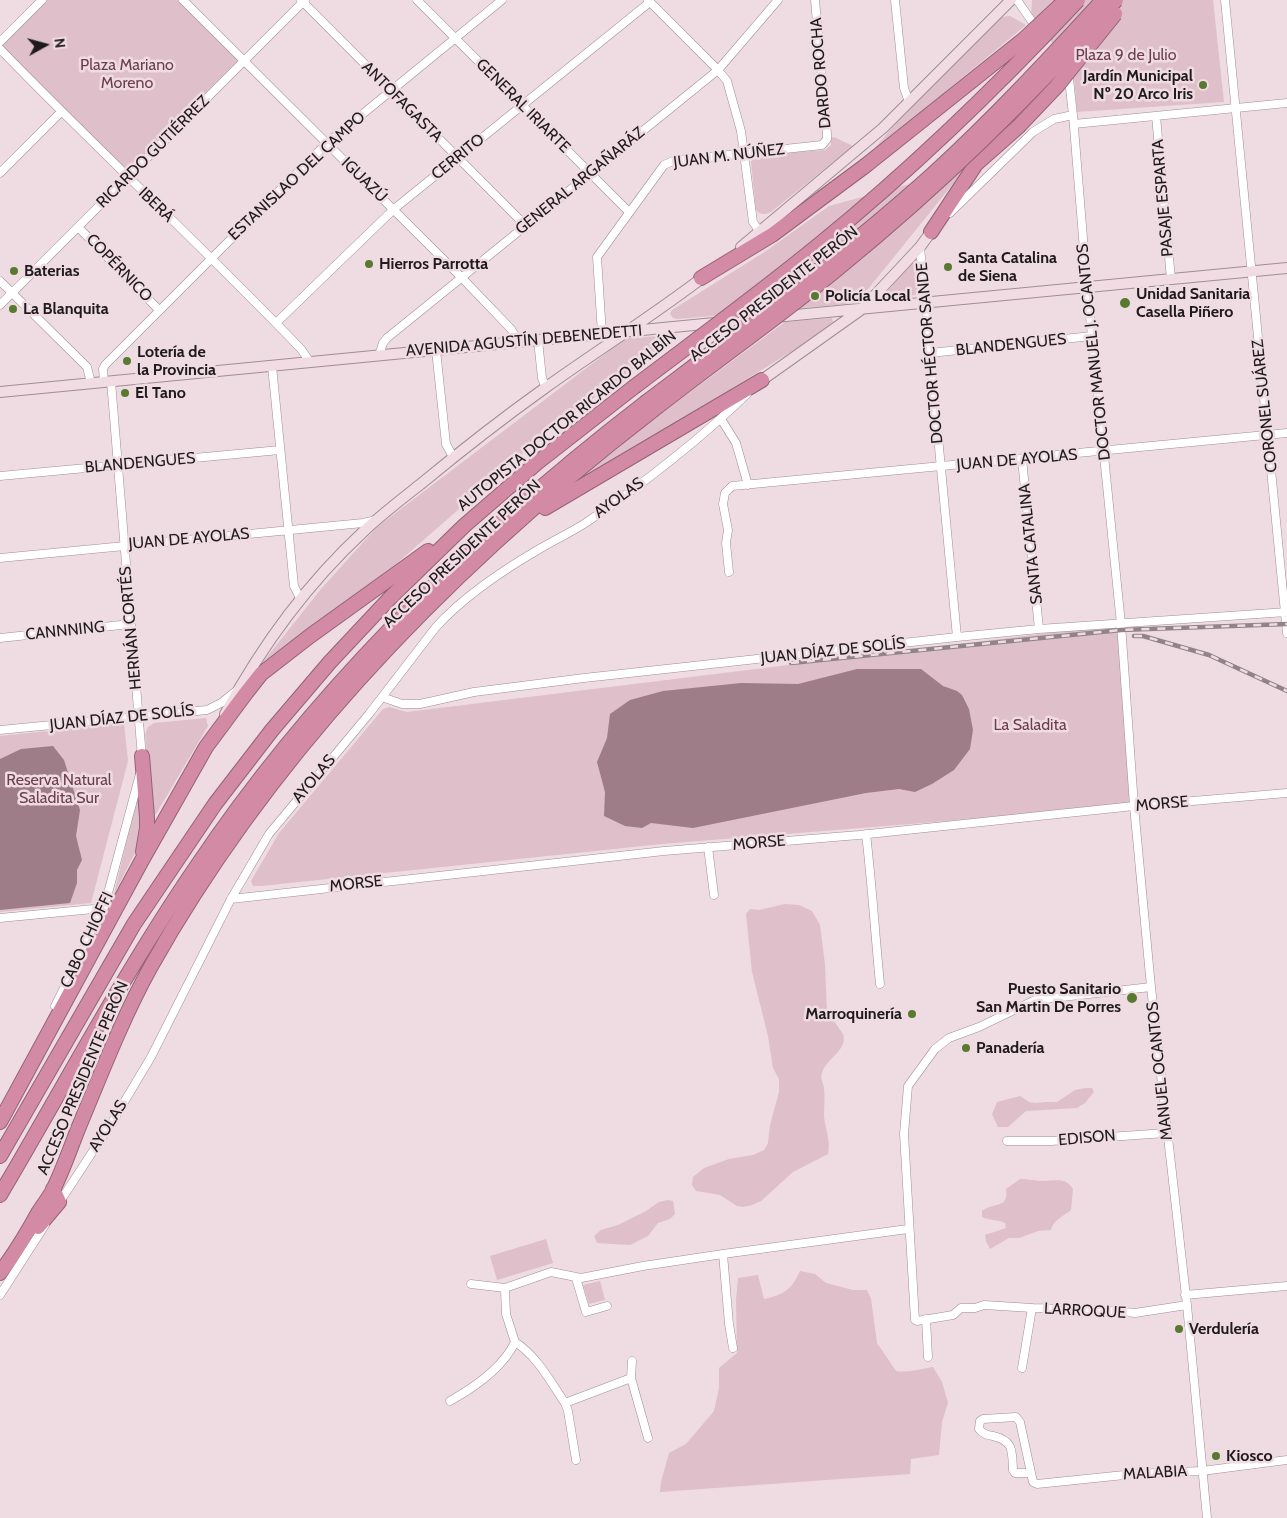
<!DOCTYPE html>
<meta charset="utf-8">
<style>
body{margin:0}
#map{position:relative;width:1287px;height:1518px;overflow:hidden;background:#eedce2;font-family:Cabin,sans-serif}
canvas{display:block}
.north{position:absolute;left:20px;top:20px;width:50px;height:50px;-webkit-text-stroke:4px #eedce2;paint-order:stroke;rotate:83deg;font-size:14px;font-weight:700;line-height:20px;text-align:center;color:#201a1c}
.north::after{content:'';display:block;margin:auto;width:18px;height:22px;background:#201a1c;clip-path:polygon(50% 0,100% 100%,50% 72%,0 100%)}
</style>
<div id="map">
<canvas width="1287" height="1518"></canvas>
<div class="north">N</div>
</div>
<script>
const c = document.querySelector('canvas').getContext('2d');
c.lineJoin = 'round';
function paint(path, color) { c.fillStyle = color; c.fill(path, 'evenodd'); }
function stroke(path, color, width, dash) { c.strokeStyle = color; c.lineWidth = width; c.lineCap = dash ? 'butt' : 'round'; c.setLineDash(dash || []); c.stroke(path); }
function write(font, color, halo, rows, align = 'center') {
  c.font = font + ' Cabin,sans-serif'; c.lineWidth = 5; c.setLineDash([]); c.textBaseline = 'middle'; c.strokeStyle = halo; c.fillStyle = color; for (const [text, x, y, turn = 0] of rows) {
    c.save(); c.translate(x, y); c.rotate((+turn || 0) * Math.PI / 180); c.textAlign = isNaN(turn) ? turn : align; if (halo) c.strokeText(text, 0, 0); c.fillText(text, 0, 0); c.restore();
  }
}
paint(new Path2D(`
 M42 0H183L245 61 127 177 0 49V42Z
 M1032 0H1213L1224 102 1077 112 1074 77 1066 61 1031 15Z
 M1010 16 1026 25 869 155 907 110 1000 17Z
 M834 137 853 146 771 212C765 215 760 215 756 210L751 162 753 158 757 155 825 150 831 145V138Z
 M965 169 860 299 848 304 677 319 673 318 670 314 672 310 766 251 829 206Z
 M915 259 919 292 915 295 886 299 884 295Z
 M832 318 833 322 802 345 565 491 644 426 785 322Z
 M678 335 544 435 396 564 263 662 321 589 377 527 626 338Z
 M1121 624 1134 806 662 844 261 886H253L251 881 279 833 383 709 389 707 407 712Z
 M206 718 208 726 156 814H154L145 735 148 727 154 723Z
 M124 723 128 761 91 903 0 912V736Z
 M139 790 141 841 114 894Z
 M785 904 799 905 812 911 820 925 825 965 827 1011 843 1034C848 1051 826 1058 822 1073 820 1077 823 1083 824 1088 825 1097 824 1106 824 1116 825 1129 831 1140 828 1154L793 1172 761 1201 752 1205 743 1207 737 1206 720 1195 696 1191 692 1185 693 1177 704 1168 729 1159 753 1155 764 1150 768 1143 770 1125 779 1092V1079L773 1068 768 1036 752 972 746 914 750 909 759 910Z
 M1085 1088H1092L1094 1092 1085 1103 1077 1108 1026 1111 1008 1127H998L992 1114 997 1102 1020 1096 1029 1102 1036 1103 1047 1102H1057L1075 1090Z
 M1020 1179C1029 1179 1036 1181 1044 1181 1056 1181 1065 1177 1073 1189L1071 1210C1064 1216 1053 1220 1051 1230L1038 1231 1019 1238H1009L990 1249 986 1241 985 1235 1006 1228 1005 1223C998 1219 990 1221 982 1217V1211C994 1202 1009 1209 1006 1189Z
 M668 1200 673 1201 675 1214 670 1219 658 1223 648 1236 630 1245 597 1243 594 1236 601 1230 618 1225 646 1211 659 1202Z
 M546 1239 553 1263 497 1280 490 1256Z
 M800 1271 815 1274 826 1283 853 1290H867L871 1299 877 1343 896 1371C908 1373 920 1369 933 1367L942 1382 948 1403 942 1422 939 1455 911 1459 910 1474 660 1492 661 1482 669 1453 686 1444 714 1411 719 1388V1368L737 1353 736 1300 738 1278 758 1275 764 1299C784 1295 792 1289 800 1271Z
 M600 1281 605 1300 589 1304 583 1285Z`), '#debfca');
paint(new Path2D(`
 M857 669H921L943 686 957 691 962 695 969 709 973 730 970 749 954 770 932 784 915 792 899 789 866 793 693 828 651 823 642 828 625 826 604 816 605 792 597 762 607 738 610 714 630 700 663 691 741 683 798 684Z
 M53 746 64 760 80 810 76 836 82 860 77 870V883L70 903 0 910V759L21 749Z`), '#9e7d88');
const street = new Path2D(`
 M183 0 462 278 511 329 519 342
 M301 0 525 225
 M417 0 629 212
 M648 0 718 70 727 81 741 131 753 222 760 232
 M895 0 904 88 909 102
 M1017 0 1033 23
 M1225 0 1287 633
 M0 42 42 0
 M0 49C99 151 203 247 301 349L310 362
 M1069 79 1073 115 1087 287 1121 624 1134 806 1151 987 1187 1305 1207 1518
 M1156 116 1171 279
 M1074 124 1287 103
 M0 173 61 112
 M950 213 1033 132 1054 119 1073 115
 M78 227 159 310
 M920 247 957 637
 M0 281 87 367 91 383
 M0 305 305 0
 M276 323 394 209 650 2
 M602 334 597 257 664 165 673 161 822 145 827 139V134L815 0
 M538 340 542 378 546 388
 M436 350 446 444 453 457
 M930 353 1092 336
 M379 355 383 343 387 338 718 70 778 0
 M272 366 294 586 301 600
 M111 381 142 758
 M104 382 103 369 105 365 326 144 502 0
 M721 419 736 443 748 485
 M1022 459 1039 629
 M0 476 280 450
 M0 558 363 523 376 520
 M729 572 726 543 728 530 723 504 725 493 732 486 1287 433
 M0 638 130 624
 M382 697 402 704H420L474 692 584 678 957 637 1039 629 1287 612
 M0 730 207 710 221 703 236 691
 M866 834C872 884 875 934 880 984
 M708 847 714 895
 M231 899 664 851 859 835 1134 806 1287 793
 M0 918 104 908
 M1151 987 1035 1000 979 1027 949 1038 935 1049 908 1086 904 1134 915 1320 917 1321 953 1315 961 1308H975L984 1305 1032 1308 1105 1310 1135 1313 1187 1305
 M55 1006 104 908 140 774
 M1007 1141H1051L1166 1133
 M59 1203 114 1119 151 1057 231 899 269 834 369 714 436 627C465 595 503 570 541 548 556 539 572 532 587 522 643 484 698 441 747 394
 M723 1254 729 1324 733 1348
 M576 1278 586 1312 607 1306
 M471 1284 505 1288
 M0 1295 45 1225
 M1185 1295 1287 1286
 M926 1319 928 1357
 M515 1342C537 1356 550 1381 565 1403L631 1378
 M632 1361 631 1378 648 1438
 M1022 1368 1032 1308
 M450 1401C475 1387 503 1368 515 1342L506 1314 505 1291V1288L551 1272 581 1278 643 1266 723 1254 908 1229
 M565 1403 568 1411 576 1460
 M1031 1473H1015L1013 1470C1012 1451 1014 1441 993 1436 987 1435 983 1434 979 1429L980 1421 983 1419 1016 1417 1020 1422 1033 1482 1037 1484 1134 1474 1202 1471 1287 1460`);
const secondary = new Path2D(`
 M741 247 883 128 1011 0
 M775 317 1287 268
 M762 380 862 309 920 247 931 232
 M0 392 756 319
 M225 714C261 647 308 583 364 531 382 514 403 498 422 483 462 450 503 418 545 388 598 350 654 315 706 275`);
const highway = new Path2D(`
 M931 232 976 164 1018 127
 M701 278 772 235 865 166
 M545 508 762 380
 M142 756 147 817V828L143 852
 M0 1122 141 862 206 747 246 693 261 674 310 636 428 551
 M0 1156 134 924 215 804 272 730 330 662 390 598 465 525 538 462 634 387
 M0 1195C65 1085 125 971 197 866 317 687 475 534 645 403
 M38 1227 59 1202 53 1189
 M0 1273C15 1253 26 1235 38 1213 43 1205 49 1198 53 1190 63 1170 70 1149 78 1129 101 1074 122 1019 150 968 273 748 454 564 652 411`);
stroke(street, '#9e8e93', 9);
stroke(secondary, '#9e8e93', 12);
stroke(highway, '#946375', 16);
stroke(street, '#fff', 8);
stroke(secondary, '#f2dce4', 10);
stroke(highway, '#d38aa5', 14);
const rail = new Path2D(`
 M1134 636H1143L1209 655 1287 691
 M791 663 1121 630 1287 624`);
stroke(rail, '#918489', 4.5);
stroke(rail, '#eedce2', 2.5, [8]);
const highwayBridge = new Path2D(`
 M1018 127 1057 86 1115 14
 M865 166 1023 40 1066 0
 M634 387C696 340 759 294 820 244 912 169 997 87 1078 0
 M645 403C743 329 842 256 933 174 993 119 1048 60 1103 0
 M652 411C713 363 776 319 836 270 937 188 1030 98 1116 0`);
stroke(highwayBridge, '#946375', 16, []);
stroke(highwayBridge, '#d38aa5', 14);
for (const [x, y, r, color] of [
 [1203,85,5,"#597930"],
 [369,264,5,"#597930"],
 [948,267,5,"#597930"],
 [14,271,5,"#597930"],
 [815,296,5,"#597930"],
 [1125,303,6,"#597930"],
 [13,309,5,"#597930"],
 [127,361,5,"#597930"],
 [125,393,5,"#597930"],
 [1132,998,6,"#597930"],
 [912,1014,5,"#597930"],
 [966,1048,5,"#597930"],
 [1179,1329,5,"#597930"],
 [1216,1456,5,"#597930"]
]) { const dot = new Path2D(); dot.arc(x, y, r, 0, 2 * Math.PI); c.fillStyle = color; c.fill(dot); stroke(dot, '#eedce2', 2); }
write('16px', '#6e3d50', '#eedce2', [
 ["Plaza 9 de Julio",1126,55],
 ["Plaza Mariano",127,65],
 ["Moreno",127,83],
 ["La Saladita",1030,725],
 ["Reserva Natural",59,780],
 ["Saladita Sur",59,798]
]);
write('16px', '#201a1c', '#eedce2', [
 ["DARDO ROCHA",821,73,-95],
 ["ANTOFAGASTA",402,102,45],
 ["GENERAL IRIARTE",523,106,45],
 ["RICARDO GUTIÉRREZ",153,152,-45],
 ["JUAN M. NÚÑEZ",729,156,-7],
 ["CERRITO",458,157,-39],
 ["ESTANISLAO DEL CAMPO",297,176,-43],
 ["IGUAZÚ",364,180,44],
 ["GENERAL ARGAÑARÁZ",580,181,-39],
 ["PASAJE ESPARTA",1163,198,-95],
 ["IBERÁ",156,205,44],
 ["COPÉRNICO",119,268,46],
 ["ACCESO PRESIDENTE PERÓN",774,294,-38],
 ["AVENIDA AGUSTÍN DEBENEDETTI",524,341,-5],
 ["BLANDENGUES",1011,345,-6],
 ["DOCTOR MANUEL J. OCANTOS",1094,352,-96],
 ["DOCTOR HÉCTOR SANDE",930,353,-95],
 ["CORONEL SUÁREZ",1265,406,-96],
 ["AUTOPISTA DOCTOR RICARDO BALBÍN",567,421,-39],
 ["JUAN DE AYOLAS",1017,460,-5],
 ["BLANDENGUES",140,463,-5],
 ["AYOLAS",619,498,-36],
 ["JUAN DE AYOLAS",189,539,-5],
 ["SANTA CATALINA",1031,544,-96],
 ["ACCESO PRESIDENTE PERÓN",462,554,-43],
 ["HERNÁN CORTÉS",131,628,-95],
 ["CANNNING",65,631,-6],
 ["JUAN DÍAZ DE SOLÍS",833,651,-6],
 ["JUAN DÍAZ DE SOLÍS",122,718,-6],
 ["AYOLAS",314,779,-50],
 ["MORSE",1162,804,-5],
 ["MORSE",759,843,-5],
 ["MORSE",356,884,-6],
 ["CABO CHIOFFI",87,940,-65],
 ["MANUEL OCANTOS",1160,1071,-96],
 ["ACCESO PRESIDENTE PERÓN",83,1078,-67],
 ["AYOLAS",108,1126,-58],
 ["EDISON",1087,1138,-5],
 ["LARROQUE",1085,1311,3],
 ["MALABIA",1155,1473,-3]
]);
write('bold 16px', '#201a1c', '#eedce2', [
 ["Jardín Municipal",1193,76,"right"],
 ["Nº 20 Arco Iris",1193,94,"right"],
 ["Santa Catalina",958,258],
 ["de Siena",958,276],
 ["Hierros Parrotta",379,264],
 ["Baterias",24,271],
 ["Unidad Sanitaria",1136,294],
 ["Casella Piñero",1136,312],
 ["Policía Local",825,296],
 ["La Blanquita",23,309],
 ["Lotería de",137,352],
 ["la Provincia",137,370],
 ["El Tano",135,393],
 ["Puesto Sanitario",1121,989,"right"],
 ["San Martin De Porres",1121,1007,"right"],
 ["Marroquinería",902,1014,"right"],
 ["Panadería",976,1048],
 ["Verdulería",1189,1329],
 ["Kiosco",1226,1456]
], 'left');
</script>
